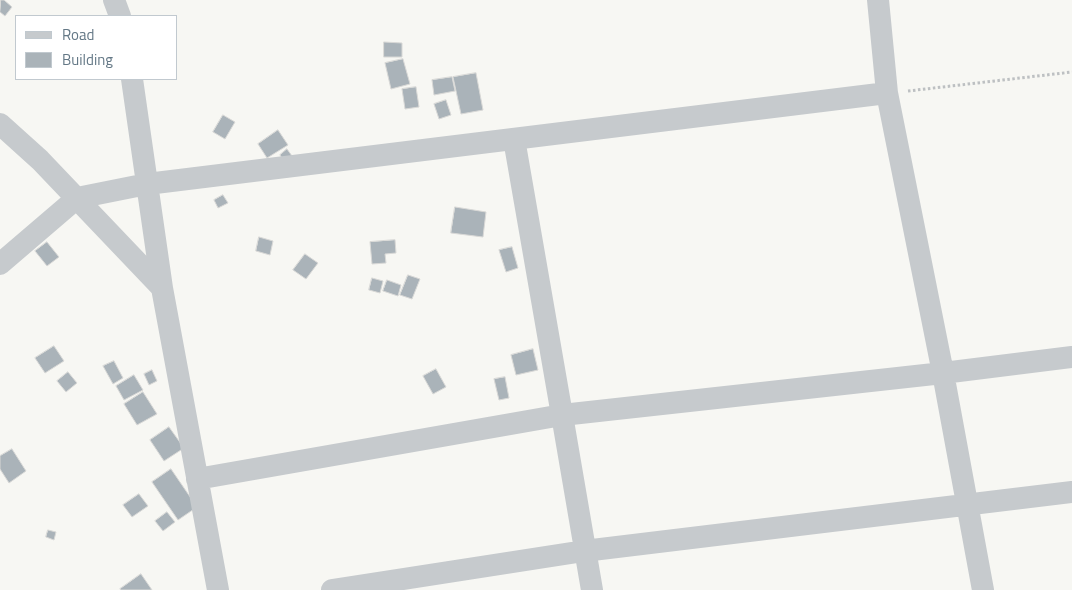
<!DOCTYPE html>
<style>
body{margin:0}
#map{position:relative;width:1072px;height:590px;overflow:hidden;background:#f7f7f3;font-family:"Titillium Web",sans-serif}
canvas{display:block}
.legend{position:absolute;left:15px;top:15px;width:162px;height:65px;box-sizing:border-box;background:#fff;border:1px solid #c1c9cf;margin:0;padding:6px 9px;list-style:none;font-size:15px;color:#647886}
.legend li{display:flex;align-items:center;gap:10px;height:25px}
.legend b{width:25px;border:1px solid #c1c9cf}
</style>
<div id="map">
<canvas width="1072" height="590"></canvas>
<ul class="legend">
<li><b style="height:6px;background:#c6cacd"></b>Road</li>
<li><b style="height:14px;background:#aab3b9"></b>Building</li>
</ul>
</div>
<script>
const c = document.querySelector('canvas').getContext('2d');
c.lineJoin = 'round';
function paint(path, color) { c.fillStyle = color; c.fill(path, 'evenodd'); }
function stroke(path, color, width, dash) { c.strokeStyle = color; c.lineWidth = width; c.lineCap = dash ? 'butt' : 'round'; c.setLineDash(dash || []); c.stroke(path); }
const building = new Path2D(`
 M1 0H4L12 7 5 16 0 12Z
 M384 42 402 43V57H384Z
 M403 59 410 84 391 89 385 63Z
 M476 73 483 110 461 114 453 77Z
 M452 77 455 91 434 95 432 80Z
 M416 87 419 107 405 109 402 89Z
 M446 100 451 115 439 119 434 104Z
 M223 115 235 122 225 139 213 132Z
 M278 130 288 145 267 158 258 144Z
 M287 149 292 156 284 161 280 155Z
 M223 195 228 203 218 208 214 200Z
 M455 207 486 212 483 237 451 233Z
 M259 237 273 241 270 255 256 251Z
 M395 240 396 253 385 254 386 263 372 264 370 242Z
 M47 242 59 257 47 266 35 251Z
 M512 247 518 268 506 272 499 250Z
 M305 254 318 263 306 279 293 270Z
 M408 275 420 279 412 299 400 295Z
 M372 278 383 281 380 293 369 290Z
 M387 280 401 285 398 296 383 291Z
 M54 346 64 361 45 373 35 358Z
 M533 349 538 370 516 375 511 355Z
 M114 361 123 378 113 384 103 366Z
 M436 369 446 387 433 394 423 376Z
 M152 370 157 381 149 385 144 374Z
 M68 372 77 383 66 392 57 381Z
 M134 375 143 390 124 400 116 386Z
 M505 377 509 398 499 400 494 379Z
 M143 392 157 414 137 425 124 404Z
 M169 427 184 448 164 461 150 440Z
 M12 449 26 471 9 483 0 469V456Z
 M171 469 197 507 178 520 152 482Z
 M139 494 148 506 132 517 123 505Z
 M167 512 175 522 163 531 155 521Z
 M48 530 56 532 54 540 46 537Z
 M141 574 152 590H121L120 589Z`);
paint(building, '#aab3b9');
stroke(building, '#d8d8d6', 1);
stroke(new Path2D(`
 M908 91 1072 72`), '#bdc0c2', 3, [2.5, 2.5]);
stroke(new Path2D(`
 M114 0 120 16
 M878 0 887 93
 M132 79 162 288
 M0 124 40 160 162 288 218 590
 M514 139 562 415 943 373 1072 357
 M0 264 77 198 147 184 887 93 943 373 983 590
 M197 479 562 415 592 590
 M332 590 584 551 1072 492`), '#c6cacd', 22);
</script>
